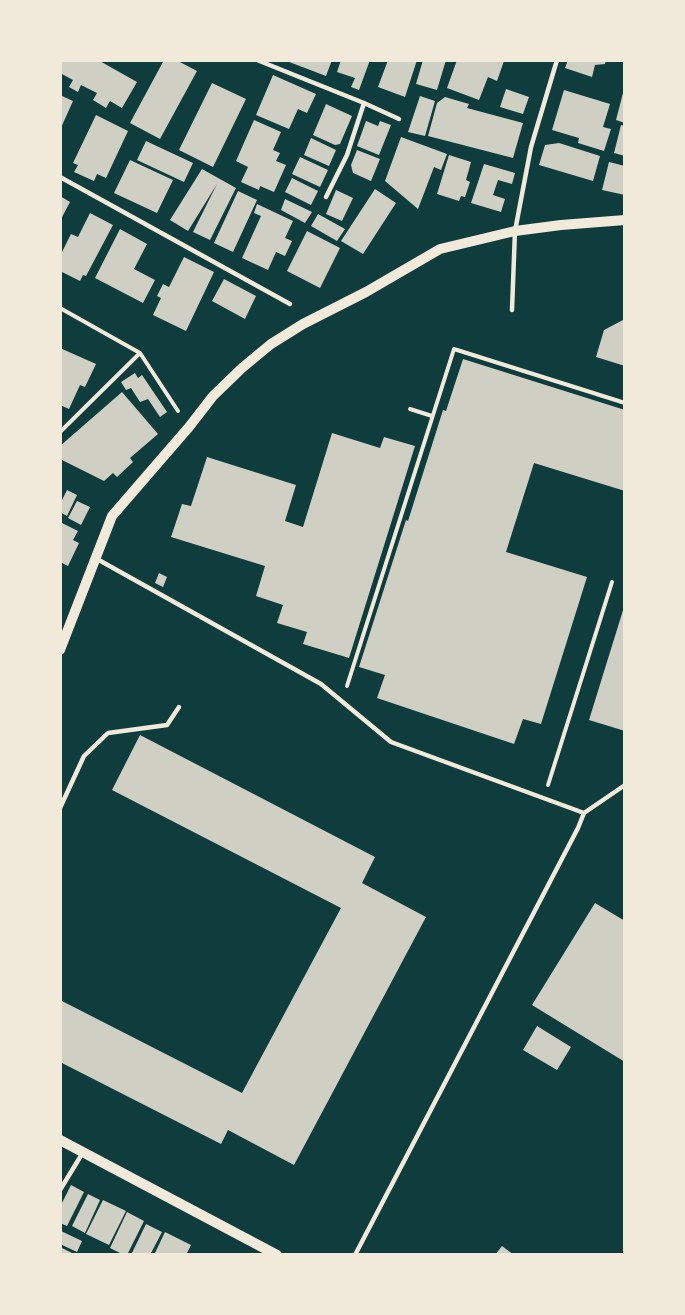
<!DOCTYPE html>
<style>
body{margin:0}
#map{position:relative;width:685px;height:1315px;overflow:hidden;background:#0f3d3e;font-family:Commissioner,sans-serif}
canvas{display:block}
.frame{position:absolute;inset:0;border:62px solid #f1e9da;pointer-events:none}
</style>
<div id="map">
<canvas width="685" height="1315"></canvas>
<div class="frame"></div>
</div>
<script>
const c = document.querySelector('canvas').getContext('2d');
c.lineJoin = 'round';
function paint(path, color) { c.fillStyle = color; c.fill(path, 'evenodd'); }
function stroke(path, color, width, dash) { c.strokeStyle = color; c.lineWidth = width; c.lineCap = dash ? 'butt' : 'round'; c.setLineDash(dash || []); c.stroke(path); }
paint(new Path2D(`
 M60 60H98L137 82 122 108 110 101 106 108 93 100 97 93 81 85 78 92 69 87 73 80 60 73Z
 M164 60H176L197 71 160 139 130 123Z
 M284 60H332L326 76Z
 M341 60H370L359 90 351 87 355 78 337 72Z
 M388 60H417L405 97 378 87Z
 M423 60H446L437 90 416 84Z
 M457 60H501L504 61 497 81 488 77 479 100 447 88Z
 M568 60H606L605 64 595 65 592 77 565 68Z
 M273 75 316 94 307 113 298 109 289 129 256 115Z
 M212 83 246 99 213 167 179 150Z
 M506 89 529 97 523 114 500 107Z
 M564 90 610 104 603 127 611 129 604 151 578 143 579 138 552 130Z
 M623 93 625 94V123L616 120Z
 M60 95 73 101 60 130Z
 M420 96 435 101 425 136 408 132Z
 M445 97 469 104 467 108 523 123 513 158 428 136 437 103Z
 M326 104 352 116 340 144 335 145 313 135Z
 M96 115 128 131 106 178 97 174 94 181 74 172 78 165 73 163Z
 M254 120 281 132 273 150 280 153 276 161 286 165 274 192 260 186 259 190 241 182 248 167 236 161Z
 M366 121 378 126 380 121 391 125 379 155 357 146Z
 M621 125 625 126V156L614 153Z
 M401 137 447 154 441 170 434 167 418 209 385 181Z
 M311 138 336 150 329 166 304 155Z
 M146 141 193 163 184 182 137 160Z
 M559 143 600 156 593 181 539 165 545 145Z
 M357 150 380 159 371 181 353 173 351 165Z
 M449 155 471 162 466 180 470 182 465 197 461 196 459 201 437 194Z
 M300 157 328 170 320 187 292 174Z
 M130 160 173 180 157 213 114 193Z
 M609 162 625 166V195L602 190Z
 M484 164 515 173 512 184 498 180 493 195 505 199 501 212 471 203Z
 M202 169 236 188 210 240 193 232 217 184 188 231 170 220Z
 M292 178 318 191 311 205 285 192Z
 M375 189 396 203 363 254 341 241Z
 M336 190 353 198 342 221 326 214Z
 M238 191 257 200 233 252 214 243Z
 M60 196 70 202 60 221Z
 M285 199 312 212 305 223 281 210Z
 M257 204 293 221 285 238 292 241 285 256 276 252 268 270 242 258 261 216 254 213Z
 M90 213 113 225 86 276 83 275 80 281 60 271V256L71 234 78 237Z
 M318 214 345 229 337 241 311 226Z
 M120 229 147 244 134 269 155 280 143 303 95 278Z
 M307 231 340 248 320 288 287 271Z
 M184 257 214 272 186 331 153 315 161 298 157 296 163 284 169 287Z
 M224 279 256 296 245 319 212 301Z
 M623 320 625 321V366L596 357 604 330Z
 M60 348 96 364 85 387 80 385 69 409 60 405Z
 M463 359 625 410V491L534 463 506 552 587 577 541 724 523 719 514 744 377 698 385 675 359 667 406 520 408 521 443 410 446 411Z
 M135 373 138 378 142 375 167 412 160 417 148 399 140 402 131 388 126 390 121 382Z
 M122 392 158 434 130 458 133 462 117 477 113 473 104 481 60 459V446Z
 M332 433 380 448 384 437 415 446 349 658 303 644 307 632 277 623 283 605 256 596 265 566 171 537 182 504 191 506 207 457 296 485 285 521 303 527Z
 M67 490 77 495 67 516 60 512V504Z
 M77 501 90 507 81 525 68 518Z
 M60 522 78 531 73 540 79 543 68 566 60 562Z
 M159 573 167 577 163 587 155 583Z
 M624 607H625V731L589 720Z
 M140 735 375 857 362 883 426 917 294 1165 228 1130 221 1144 60 1062V1000L242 1093 341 908 112 790Z
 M595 903 625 921V1062L532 1005Z
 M537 1026 571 1047 557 1070 523 1050Z
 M71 1185 84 1192 67 1226 60 1223V1207Z
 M88 1194 100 1200 85 1233 72 1226Z
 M103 1200 126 1211 109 1245 86 1234Z
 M127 1212 144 1221 127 1255H124L110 1248Z
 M146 1224 162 1232 150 1255H131Z
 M61 1231 82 1241 77 1252 60 1244Z
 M165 1232 191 1245 186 1255H154Z
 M502 1246 514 1255H495Z
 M60 1247 76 1255H60Z`), '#cfcfc3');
stroke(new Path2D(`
 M60 308 140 353 178 411
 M410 409 432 416
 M60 432 140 353
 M347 686 454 349 625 403
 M548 785 612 582`), '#f1e9da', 4);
stroke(new Path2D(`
 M257 60 364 103 399 119
 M60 177 290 304
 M326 197 347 155 364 103
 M512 310 515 231 531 147 557 60
 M97 559 321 684 391 742 584 813 578 828 355 1255
 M60 808 84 756 108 733 167 725 179 707
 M584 813 625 785
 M60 1190 82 1154`), '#f1e9da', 4.5);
stroke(new Path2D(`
 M60 650 112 516 189 427 213 396 242 368 271 344 303 324 366 292 440 249 515 231 561 225 625 220
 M60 1140 277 1255`), '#f1e9da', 10);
</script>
